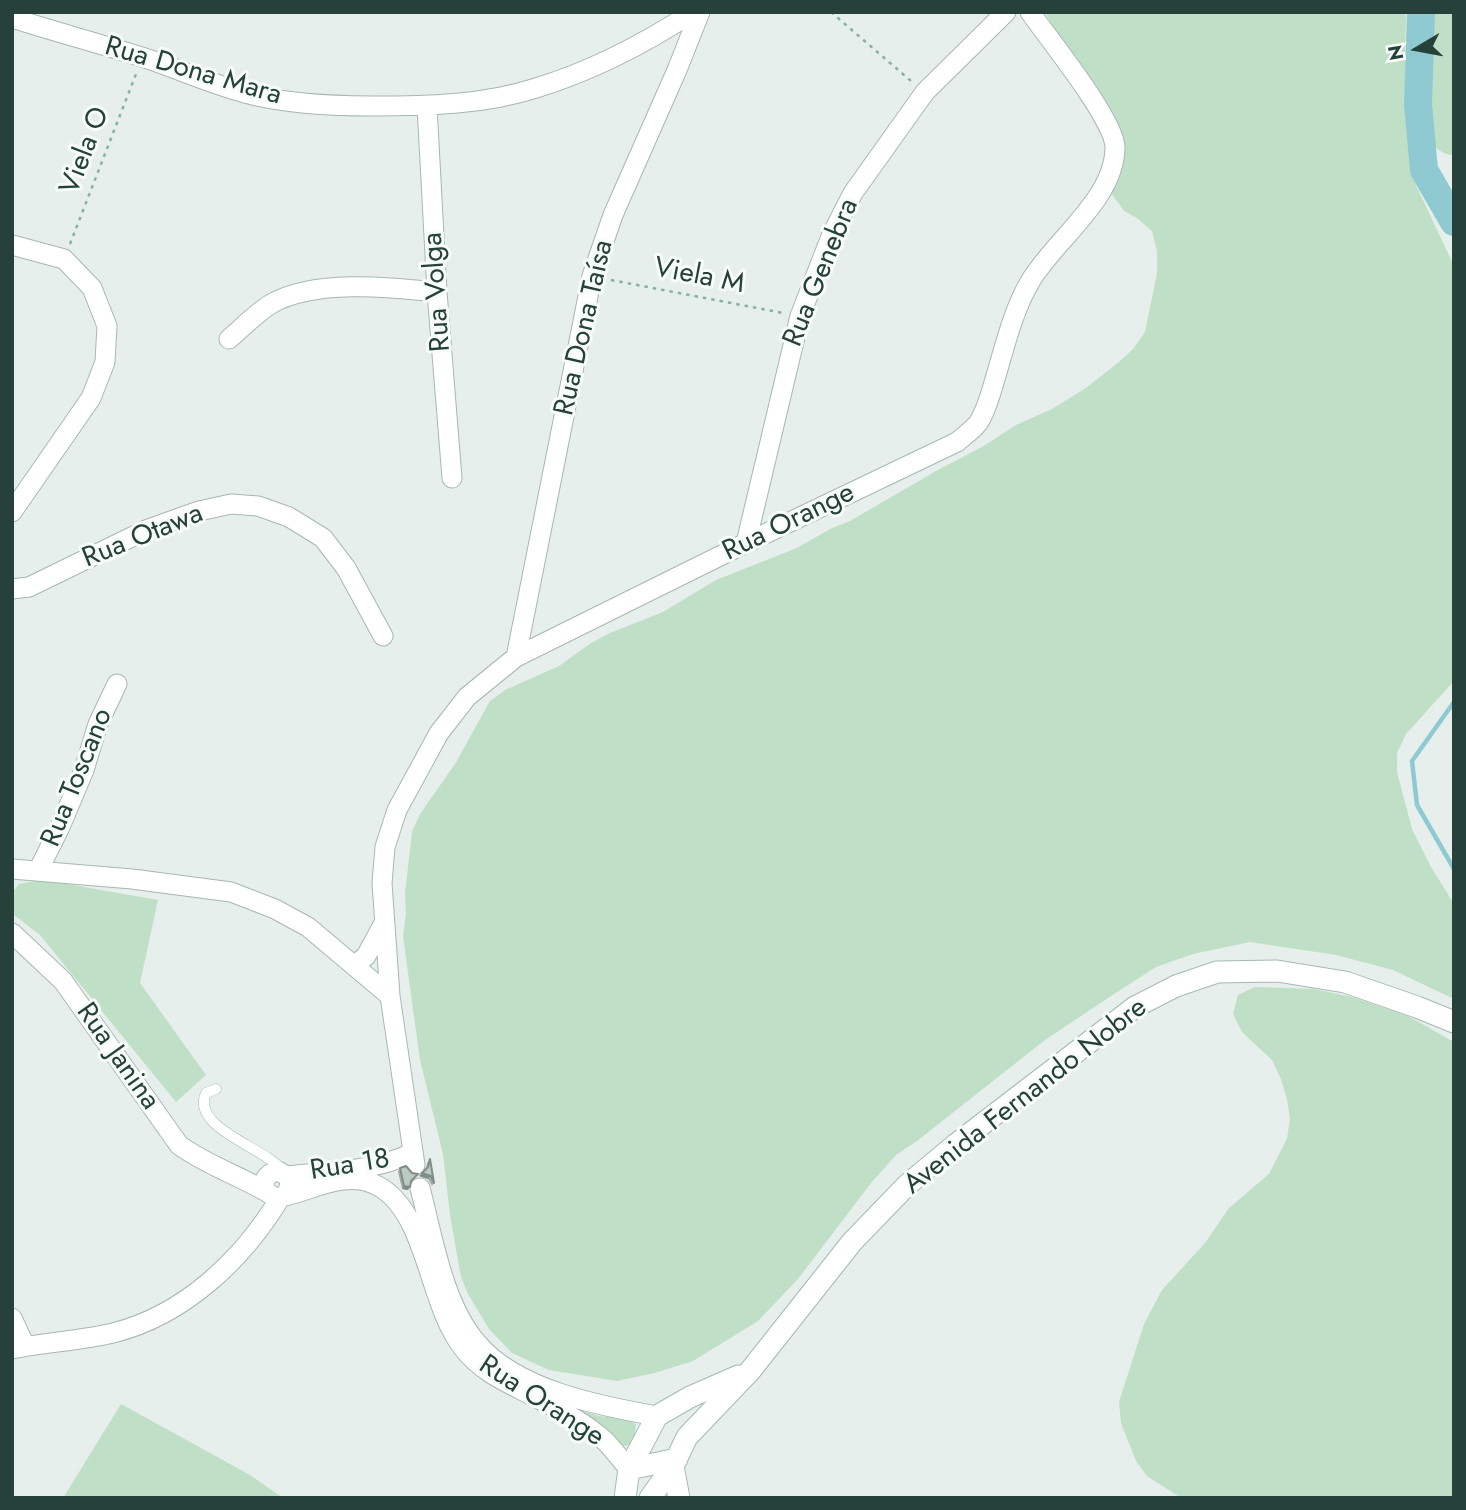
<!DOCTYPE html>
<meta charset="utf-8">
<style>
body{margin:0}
#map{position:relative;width:1466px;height:1510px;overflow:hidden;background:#e6efeb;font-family:Jost,sans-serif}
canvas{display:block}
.frame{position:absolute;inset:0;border:14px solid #254139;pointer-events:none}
.north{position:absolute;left:1382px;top:14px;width:70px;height:70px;-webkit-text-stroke:5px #f7fbf9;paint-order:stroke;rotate:260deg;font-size:19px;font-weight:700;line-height:28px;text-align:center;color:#254139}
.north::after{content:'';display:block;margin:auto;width:24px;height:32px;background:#254139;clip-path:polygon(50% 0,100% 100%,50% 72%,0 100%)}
</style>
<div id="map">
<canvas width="1466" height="1510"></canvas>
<div class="frame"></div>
<div class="north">N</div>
</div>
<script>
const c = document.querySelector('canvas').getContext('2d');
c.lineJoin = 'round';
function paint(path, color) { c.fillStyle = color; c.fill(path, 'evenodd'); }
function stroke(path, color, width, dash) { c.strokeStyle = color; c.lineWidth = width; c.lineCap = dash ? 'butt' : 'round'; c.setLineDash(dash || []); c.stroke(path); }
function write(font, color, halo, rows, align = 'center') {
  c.font = font + ' Jost,sans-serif'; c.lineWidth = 6; c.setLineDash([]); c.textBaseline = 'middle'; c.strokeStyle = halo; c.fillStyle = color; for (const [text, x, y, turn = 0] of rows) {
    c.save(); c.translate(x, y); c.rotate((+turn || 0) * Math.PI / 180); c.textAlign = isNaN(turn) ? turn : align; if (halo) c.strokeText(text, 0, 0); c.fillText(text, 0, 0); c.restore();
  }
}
paint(new Path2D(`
 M1045 12H1406L1405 67 1415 183 1454 266V681L1406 734 1397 753V772L1412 829 1431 867 1454 904V999L1393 970 1336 955 1250 942 1193 954 1156 967 1108 998 1045 1040 917 1141 897 1154 871 1183 798 1279 758 1321 693 1361 655 1373 617 1381 549 1370 512 1353 489 1329 468 1294 461 1277 450 1215 443 1154 420 1060 403 936 406 913 405 893 412 832 420 814 455 764 490 701 505 690 559 666 591 643 610 633 663 612 716 580 797 548 832 528 850 521 936 471 982 447 1016 425 1052 409 1086 388 1119 362 1133 349 1145 332 1157 273V251L1152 231 1137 218 1124 211 1112 194 1120 155Z
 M1431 12H1454V151L1451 155C1402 146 1435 43 1431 12Z
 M35 881H50L158 900 140 983 206 1075 176 1102 40 935 13 914 12 893 19 884Z
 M1255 987 1314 989 1352 997 1408 1016 1454 1042V1498H1181L1147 1476 1136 1461 1121 1423 1119 1402 1144 1324 1162 1290 1205 1243 1229 1208 1269 1174 1287 1139 1290 1119 1287 1099 1281 1079 1272 1060 1242 1032 1233 1014 1238 995Z
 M121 1404 250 1475 283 1498H63Z
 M566 1406 599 1416 628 1419 636 1424 634 1442 627 1446 619 1445Z`), '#c0dfc7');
stroke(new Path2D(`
 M1454 702 1412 761 1417 805 1454 869`), '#8fcad2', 4.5);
stroke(new Path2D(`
 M1421 12 1418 104 1424 170 1454 222`), '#8fcad2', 28);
const service = new Path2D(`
 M216 1089 206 1093C190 1128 266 1148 282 1170`);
const minor = new Path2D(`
 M12 18C56 32 101 44 145 58 178 69 211 84 245 93 285 104 331 106 372 106 426 106 484 105 536 88 592 71 644 44 693 12
 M427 106 437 292 452 478
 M12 245 64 259 92 288 107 326 105 362 91 398 12 512
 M229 339C242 328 256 313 271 304 314 279 389 287 437 292
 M746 543 800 316 832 234 853 193 925 92 1006 12
 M12 589 29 587 146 530 199 511 231 504 258 506 289 517 323 538 346 568 383 636
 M516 657 592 276 613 215 677 70 700 12
 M12 869 132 879 231 892 275 909 308 927 390 996 415 1165
 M38 871 60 827 84 770 98 724 117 684
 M12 933 63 981 179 1145C205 1164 237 1175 265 1191
 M355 965 366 956 384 923
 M390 996 382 883 385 847 397 810 439 733 467 697 516 657 746 543 957 442C965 435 976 428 980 420 987 408 991 393 995 379 1005 346 1013 310 1031 280 1057 238 1115 198 1115 147 1114 119 1048 38 1030 12
 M287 1176C330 1171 372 1172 412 1153
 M420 1188C433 1237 443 1304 477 1343 516 1390 600 1406 657 1416
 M286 1194 291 1184 287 1176 278 1171C267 1173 262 1180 265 1191L276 1198C309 1193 344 1168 378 1186 427 1212 428 1304 463 1348 482 1373 510 1384 537 1398 560 1410 587 1424 605 1441 614 1450 621 1460 629 1469
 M12 1318 25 1346
 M12 1349C45 1342 80 1341 113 1333 185 1315 243 1259 280 1198`);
const tertiary = new Path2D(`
 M673 1466 679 1498`);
const secondary = new Path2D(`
 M629 1469 677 1459
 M625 1498 629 1469 657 1416 690 1397 738 1376
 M650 1498 673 1466 687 1437 750 1371 852 1242 907 1185 955 1145 1135 1007 1176 986 1217 972 1277 971 1345 982 1417 1007 1454 1022`);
stroke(service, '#a8b7b2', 11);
stroke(minor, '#a8b7b2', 21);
stroke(tertiary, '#a8b7b2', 23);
stroke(secondary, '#a4bab2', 23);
stroke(new Path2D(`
 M831 12 911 81
 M70 244 136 74
 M611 280 783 313`), '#87b2a3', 2.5, [3.5, 5]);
stroke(service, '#fff', 10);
stroke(minor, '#fff', 19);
stroke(tertiary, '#fff', 21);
stroke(secondary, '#fff', 21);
paint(new Path2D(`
 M430 1159 434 1183 432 1186 428 1179 419 1176 426 1169 427 1163Z
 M400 1168 415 1177 411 1182 408 1190 402 1189 398 1172Z`), '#a1aea8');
paint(new Path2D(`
 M422 1173 431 1176 428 1179 419 1176Z
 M404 1186 410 1187 408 1190 402 1189Z`), '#838d88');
const building = new Path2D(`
 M430 1159 434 1183 431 1176 422 1173 428 1167Z
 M406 1166 412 1173 418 1174 411 1181 410 1187 404 1186 400 1168Z`);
paint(building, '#bbcac3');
stroke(building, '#838d88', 2);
write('28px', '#254139', '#f7fbf9', [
 ["Rua Dona Mara",193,72,16],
 ["Viela O",86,151,-69],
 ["Rua Genebra",822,273,-68],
 ["Viela M",699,277,11],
 ["Rua Volga",438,292,-94],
 ["Rua Dona Taísa",585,328,-77],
 ["Rua Orange",789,523,-26],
 ["Rua Otawa",143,537,-22],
 ["Rua Toscano",78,778,-68],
 ["Rua Janina",117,1057,55],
 ["Avenida Fernando Nobre",1026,1097,-38],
 ["Rua 18",350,1166,-9],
 ["Rua Orange",541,1402,33]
]);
</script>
